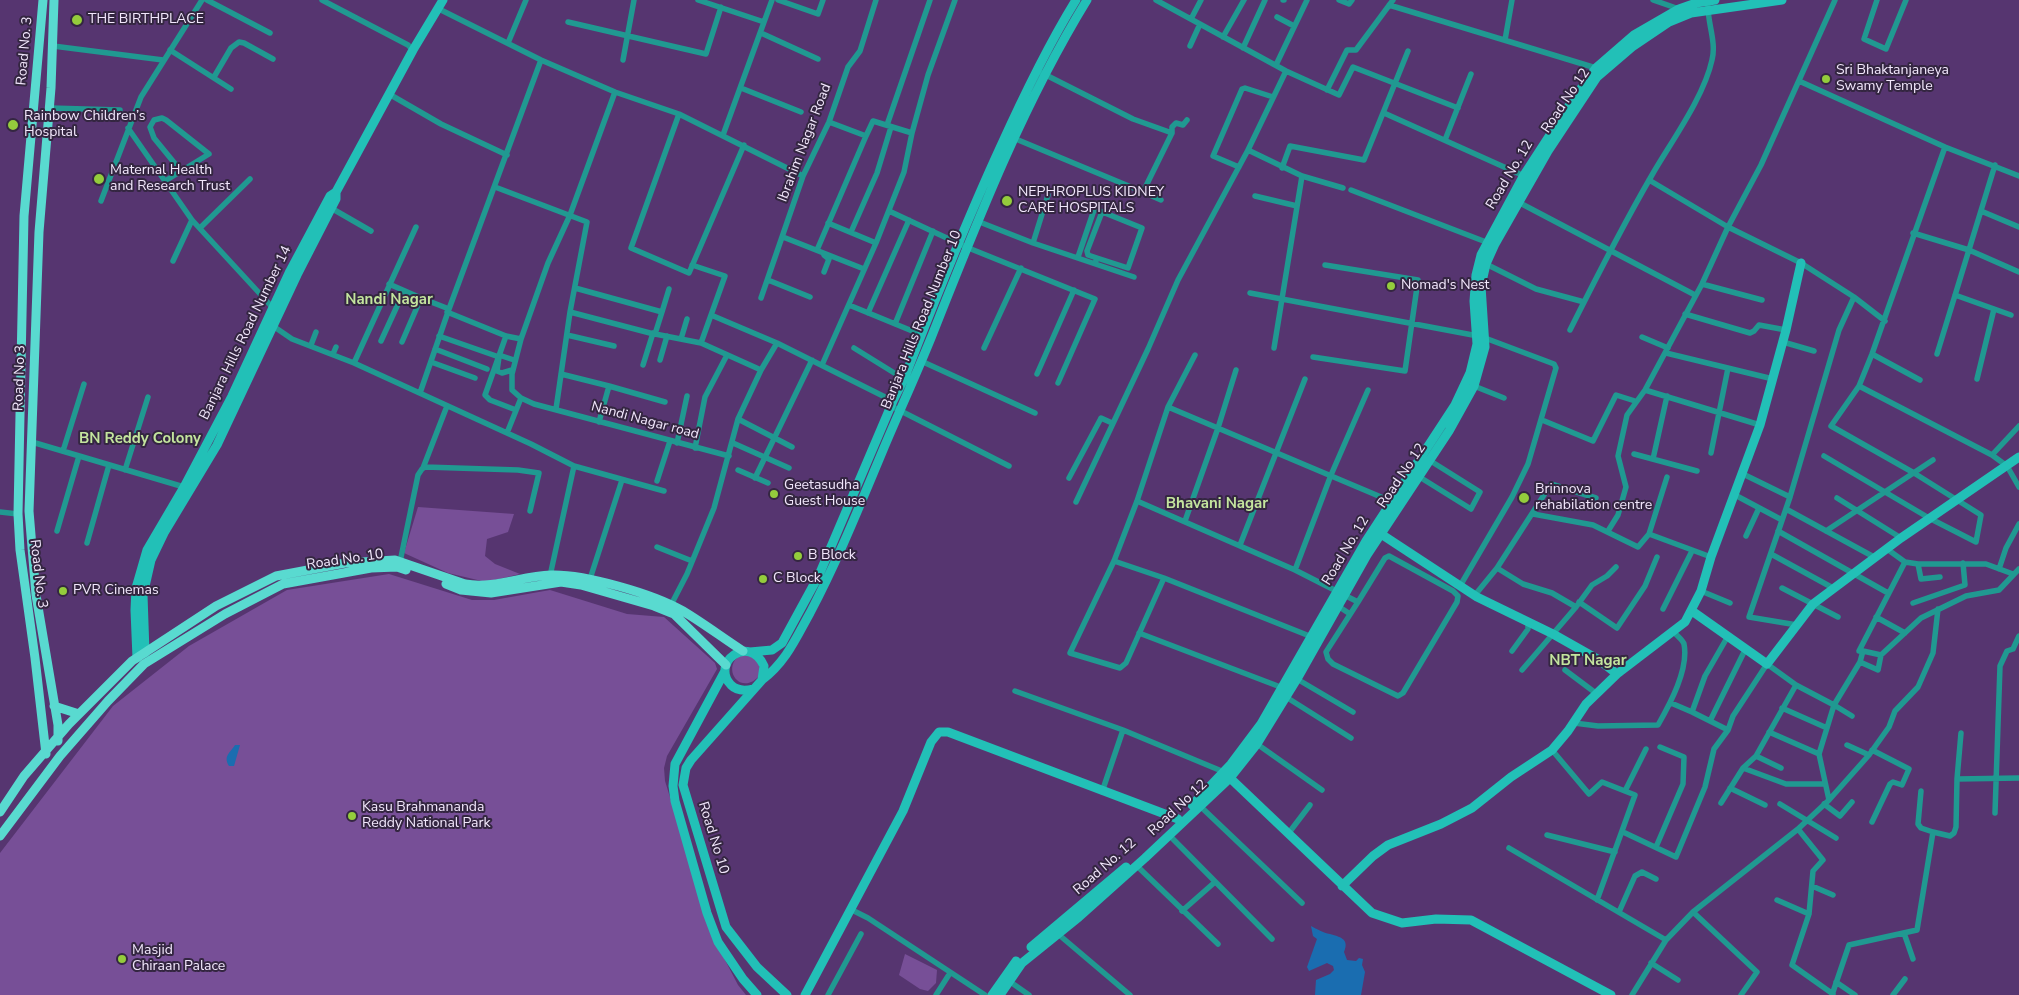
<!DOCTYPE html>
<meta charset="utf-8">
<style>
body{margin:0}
canvas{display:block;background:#563570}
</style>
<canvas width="2019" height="995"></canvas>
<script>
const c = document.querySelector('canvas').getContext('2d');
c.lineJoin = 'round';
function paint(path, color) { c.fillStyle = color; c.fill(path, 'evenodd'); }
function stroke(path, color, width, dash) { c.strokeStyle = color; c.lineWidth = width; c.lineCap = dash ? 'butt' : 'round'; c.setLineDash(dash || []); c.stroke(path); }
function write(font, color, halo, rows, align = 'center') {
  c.font = font + ' "Nunito Sans",sans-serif'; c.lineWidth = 4; c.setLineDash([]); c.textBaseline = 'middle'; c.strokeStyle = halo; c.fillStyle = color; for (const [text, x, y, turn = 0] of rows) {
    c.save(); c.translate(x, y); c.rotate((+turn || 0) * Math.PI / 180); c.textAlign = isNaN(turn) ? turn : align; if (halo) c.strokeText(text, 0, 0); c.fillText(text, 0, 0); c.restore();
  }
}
paint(new Path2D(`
 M418 507 514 514 508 532 487 539 485 556 495 564 520 574 486 582 448 573 404 553Z
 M389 574 472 600H494L550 590 627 614 664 617 715 663 717 669 667 756 664 768 665 781 713 937 738 985 746 995H0V853L113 706 189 646 287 590Z
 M742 654 757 657 761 674C741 699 719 667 742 654Z
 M905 954 937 970 936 983 928 991 920 989 899 975Z`), '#774f97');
paint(new Path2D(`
 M235 745H240L234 766H229C223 756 230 753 235 745Z
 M1311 926C1317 929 1323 933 1330 934 1339 937 1350 938 1344 952L1347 960 1356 961 1359 958 1363 959 1362 965 1365 972 1361 995H1315L1316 980 1330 974 1334 970 1333 966 1327 963 1309 971 1307 967 1317 939 1313 936Z`), '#1a6db0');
stroke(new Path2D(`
 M207 0 270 33
 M322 0 408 45 413 50
 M698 0 764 22
 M778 0 818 14 823 0
 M1156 0 1286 71 1339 95 1353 67 1458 108
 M1283 0H1284
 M1339 0 1349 4 1352 0
 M1653 0 1679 9
 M1877 0 1864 39 1886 49 1906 0
 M1389 5 1596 68
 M437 8 541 60 615 92 679 114 803 176
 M1277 17 1294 26
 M1191 19 1201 0
 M568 22 706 54 721 7
 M761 33 818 59
 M1223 37 1244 0
 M1505 40 1512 0
 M508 43 526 0
 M53 46 163 60
 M1190 46 1200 24
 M1243 48 1265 0
 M170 50 231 89
 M623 60 634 0
 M1276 65 1307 0
 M1286 71 1248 150 1302 176 1343 188
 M214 77 231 48 239 42 244 43 273 59
 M1799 81 1945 147 2019 176
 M741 88 801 112
 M1327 90 1347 50H1356L1393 0
 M615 92 570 215 548 263 521 339 512 374V390L521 398 534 404 729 456
 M389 94 441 124 507 155
 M50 108 120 110
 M1384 113 1533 180
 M679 114 631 248 689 273 744 145
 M829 122 866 136 873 121 912 133
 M887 125 930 0
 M128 128 192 220 273 308
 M1172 133V127L1176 123 1183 125 1187 120
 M723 135 772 0
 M1011 137 1143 192 1172 133 1133 119 1036 70
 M1445 140 1471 74
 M1239 167 1213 156 1242 89 1245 88 1273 97
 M1282 168 1290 146 1364 160 1408 51
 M1649 180 1728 227 1801 263 1854 297 1885 321
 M165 181 209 154 166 120 162 118 154 120 150 127 154 138 181 171
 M495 187 587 222 570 312 556 409
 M1351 190 1486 242
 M1143 192 1161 200
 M1255 196 1297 206
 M101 201 141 97 202 0
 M1520 203 1695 295
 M331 208 371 231
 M1095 209 1142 228 1128 268 1097 258 1095 263
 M889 211 966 247 1095 299 1058 383
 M1981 211 2019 227
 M977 221 1033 243 1134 277
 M828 223 876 243
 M200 228 250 179
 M851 232 877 173 891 127
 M1913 233 1969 250 2019 272
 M783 237 864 269
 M1033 243 1048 195
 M817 250 866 136
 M824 255 829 259 824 272
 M1078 257 1095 207
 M1097 258 1088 255 1087 251 1102 212
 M173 261 192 220
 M1486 264 1536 289 1584 302
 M692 265 725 276 701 343
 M768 280 810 297
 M389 284 421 298 402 342
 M1702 284 1762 300
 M575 288 662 312 669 289
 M1250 293 1478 336
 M1955 295 2011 315
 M421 298 449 309
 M761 298 803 176 829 122 848 67 860 51 876 0
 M849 305 922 335
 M447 312 506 336 521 339
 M570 312 650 333 701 343 761 370
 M868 313 909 220
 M1685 314 1750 333 1754 331 1759 325 1786 330
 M711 315 777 343 893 401
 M895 324 933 231
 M273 326 292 339 354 363 531 444 574 466 664 491
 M1570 330C1596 278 1623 225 1652 175 1671 142 1704 97 1712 60 1717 41 1706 20 1708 0
 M655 334 662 312
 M567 335 614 346
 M439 336 499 357 497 371 502 373 512 370
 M506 336 485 395 490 400 516 410
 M1642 337 1668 348
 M681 339 687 319
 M381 341 404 291
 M1783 342 1814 351
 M311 345 316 332
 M854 348 904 379
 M984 348 1021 268
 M1274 348 1302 176
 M435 349 487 369
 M1666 353 1773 379
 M333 354 336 347
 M1872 354 1920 380
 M1937 354 1995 165
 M499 355 514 360
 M1313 357 1405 371 1418 280 1325 265
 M660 360 667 336
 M921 361 1035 413
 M431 362 475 378
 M354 363 416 227
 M643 365 653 333
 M822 365 876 243 904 172 912 133 928 75 955 0
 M561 374 609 386 599 422
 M1037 374 1074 290
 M1977 379 1994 309
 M609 386 665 402
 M1474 386 1504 398
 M1859 386 1992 455 2007 466 2019 487
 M1645 390 1760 425
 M420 393 449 309 541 60
 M891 406 1009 466
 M1168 407 1381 497
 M738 419 792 447
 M1542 420 1593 441 1616 395 1635 401
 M507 433 521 398
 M32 442 184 487
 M677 443 687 396
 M733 443 789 468
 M695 448 705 397 727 355
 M63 451 84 384
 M1711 453 1728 368
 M1634 454 1697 471
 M1992 455 2019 426
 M1824 456 1929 518 1976 542 1981 515 1914 473 1831 426 1859 386 1872 354 1945 147
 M1653 459 1667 396
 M423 468 447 406
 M125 470 148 397
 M738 470 768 483
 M1743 474 1790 497
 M1418 476 1471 509 1480 492 1429 460
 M755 478 812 360
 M1069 478 1100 420 1101 418 1112 423
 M657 481 670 441
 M1735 495 1782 520
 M1837 498 1901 538
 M1137 501 1295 570 1358 602 1385 558 1389 556 1453 591 1458 596 1457 602 1403 693 1398 696 1333 664 1328 659 1326 652 1358 602
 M1076 502 1148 349 1178 280 1248 150
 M1786 509 1874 557
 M0 512 18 514
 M1533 514 1593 525 1638 547 1649 534 1667 477
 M1185 521 1218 428 1236 370
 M57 531 79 456
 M1608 531 1618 515 1626 487 1618 456 1627 415 1645 390 1702 284 1728 227 1761 165 1835 0
 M1778 531 1888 593
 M1826 531 1933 460
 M1649 534 1711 557
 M1746 536 1759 508
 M87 543 109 465
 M1240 545 1305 379
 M657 547 692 561
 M1887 549 1905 562 1918 564H1986L2013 574
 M1771 554 1833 588
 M1114 561 1164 578 1312 637
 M400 562 418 475 422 469 425 467 518 470 539 473 530 511
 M1918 564 1921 579 1940 577
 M1497 568 1523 584 1552 593 1576 607
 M1999 569 2006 548 2019 524
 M1295 570 1331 475 1368 390
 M550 576 574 466
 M1164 578 1126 663 1120 668 1070 653 1114 561 1137 501 1168 407 1195 355
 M590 579 622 480
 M1460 586 1512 497 1528 464 1556 368 1554 364 1485 338
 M1782 588 1838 617
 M1701 591 1730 603
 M1475 595 1497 568 1551 484 1596 498
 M1579 602 1617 628 1645 586 1657 557
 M1913 603 1965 585 1963 563
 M671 605 687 574 714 508 738 419 761 370 777 343
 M1338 606 1350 614
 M1663 609 1692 551
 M1876 617 1905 633
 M1797 625 1749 617 1790 497 1839 330 1854 297
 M1139 633 1283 688
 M1512 651 1528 629V621
 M1863 651 1881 655 1921 618 1966 596 1999 590 2019 569
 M1860 662 1878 670 1881 655
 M1522 670 1576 607 1592 585 1607 576 1616 567
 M1565 670 1597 694
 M1297 679 1353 712
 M1015 691 1123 730 1224 772
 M1286 697 1351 738
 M1671 703 1692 712 1728 730
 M1782 708 1827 728
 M1692 712 1705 676 1728 636
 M1710 721 1746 648
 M1574 723 1598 726 1658 725C1670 704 1689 669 1684 644 1683 640 1677 636 1674 632
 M1769 732 1819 754
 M1257 744 1322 790
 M1847 745 1869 755
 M1552 750 1589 794 1602 782 1635 795 1597 900
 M1756 756 1781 768
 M1743 768 1786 784H1824
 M1957 779 2019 778
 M1730 788 1765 805
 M1625 791 1646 749
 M1921 791 1918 824 1921 828 1933 832
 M1102 792 1123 730
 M1829 800 1819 754 1834 705 1852 716
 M1721 803 1743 768 1756 756 1796 685
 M1780 804 1836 838
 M1824 804 1840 816 1852 802
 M1200 806 1302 903
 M1995 813 2000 666 2007 651 2013 649 2019 636
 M1872 822 1890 784 1893 782 1902 785 1909 769 1872 750
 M1798 829 1823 860 1813 871 1809 914 1792 965 1833 994
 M1623 832 1676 857 1705 787 1714 749 1728 730 1733 716 1767 664 1796 685 1834 705 1860 662 1863 651H1859L1905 562
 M1288 834 1310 805
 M1169 835 1272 939
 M1547 835 1615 852
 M1656 847 1683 784 1684 757 1660 747
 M1509 848 1666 940
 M1137 866 1218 944
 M1812 886 1833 895
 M1777 900 1809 914
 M852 910 868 918 985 995
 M1182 911 1215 882
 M1619 912 1635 876 1642 872 1656 879
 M1693 912 1757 972 1741 995
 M1904 933 1913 959
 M1058 934 1130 995
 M1651 963 1678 980
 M1009 981 1029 995
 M1836 982 1855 995
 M828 995 861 934
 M936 995 950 973
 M1632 995 1666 940 1693 912 1798 829 1829 800 1869 755 1889 727 1895 711 1918 687 1933 653 1938 609
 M1832 995 1849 945 1917 930 1933 832 1950 836 1954 833 1956 827 1957 779 1961 733
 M1893 995 1905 979`), '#209991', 5.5);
stroke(new Path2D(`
 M1381 534 1477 597 1553 634 1599 660 1617 674
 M1692 611 1767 664 1813 604 1901 538 2019 457
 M750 652 772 650 782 643 819 575 893 401 904 379C934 302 965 224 1000 148 1023 97 1047 47 1076 0
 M145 653 143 595 151 560 164 533 217 445 297 275 336 199V192L413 50 443 0
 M137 658 135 610 136 588 147 550 184 487 232 396 290 271 330 196 336 192
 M725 671 675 764 673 786 675 801 707 913 718 942 743 979 757 995
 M762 680C786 662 796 638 810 613 838 560 860 505 883 450 899 412 916 375 931 338 977 222 1022 106 1087 0
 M753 689C745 691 737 691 731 685 710 663 749 633 764 666L762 680 691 760 686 768 683 785 726 927 757 967 787 995
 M1230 778 1372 913 1402 923 1436 919 1471 920 1611 995
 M1192 805 1231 764 1261 724 1366 541 1455 405 1470 373 1477 344 1474 301 1476 275 1481 255 1524 175 1574 98 1596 68 1634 35 1679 9 1696 3 1715 0
 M1342 886 1373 856 1388 845 1441 824 1472 808 1511 777 1552 750 1568 731 1586 704 1617 674 1685 622 1701 591 1711 557 1760 425 1786 330 1801 263
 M1031 947 1126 867
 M805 995 903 811 931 742 939 732H948L1178 819
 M992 995 1016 961
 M1000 995 1022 963 1079 917 1145 858 1230 778 1257 744 1297 679 1367 555 1449 431 1474 386 1485 347 1481 286 1486 264 1495 244 1548 151 1597 77 1632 47 1669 22 1691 13 1782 0`), '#22c0b7', 9);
stroke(new Path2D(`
 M43 0 24 216 18 514 20 550 35 658 46 754
 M54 0 51 88 39 232 29 511 36 595 58 725V741
 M446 584 461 590 491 593 561 582 581 585 654 606 674 614 726 665
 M54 706 79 714
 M0 812 24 776 69 724 132 661 216 606 276 576 345 563 395 560 465 584C495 589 521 576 551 575 585 574 654 594 683 611 703 623 723 638 743 651
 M0 836 60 756 108 701 144 664 225 614 283 584 371 568 397 567 406 570`), '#59dad0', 9);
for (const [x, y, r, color] of [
 [77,20,6,"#94cc3c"],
 [1826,79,5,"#94cc3c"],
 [13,125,6,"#94cc3c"],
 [99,179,6,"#94cc3c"],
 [1007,201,6,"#94cc3c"],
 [1391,286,5,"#94cc3c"],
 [774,494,5,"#94cc3c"],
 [1524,498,6,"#94cc3c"],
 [798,556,5,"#94cc3c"],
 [763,579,5,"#94cc3c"],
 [63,591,5,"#94cc3c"],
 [352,816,5,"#94cc3c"],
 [122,959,5,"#94cc3c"]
]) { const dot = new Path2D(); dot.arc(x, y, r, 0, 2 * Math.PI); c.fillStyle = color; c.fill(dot); stroke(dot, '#342641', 2); }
write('14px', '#f2e7fc', '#342641', [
 ["THE BIRTHPLACE",88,20],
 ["Sri Bhaktanjaneya",1836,71],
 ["Swamy Temple",1836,87],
 ["Rainbow Children’s",24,117],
 ["Hospital",24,133],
 ["Maternal Health",110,171],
 ["and Research Trust",110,187],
 ["NEPHROPLUS KIDNEY",1018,193],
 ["CARE HOSPITALS",1018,209],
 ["Nomad's Nest",1401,286],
 ["Geetasudha",784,486],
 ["Guest House",784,502],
 ["Brinnova",1535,490],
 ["rehabilation centre",1535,506],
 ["B Block",808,556],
 ["C Block",773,579],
 ["PVR Cinemas",73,591],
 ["Kasu Brahmananda",362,808],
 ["Reddy National Park",362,824],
 ["Masjid",132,951],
 ["Chiraan Palace",132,967]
], 'left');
write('14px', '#f2e7fc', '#342641', [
 ["Road No. 3",25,51,-85],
 ["Road No 12",1566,101,-56],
 ["Ibrahim Nagar Road",805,143,-69],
 ["Road No. 12",1510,175,-59],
 ["Banjara Hills Road Number 10",922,320,-68],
 ["Banjara Hills Road Number 14",246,333,-64],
 ["Road No 3",20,378,-88],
 ["Nandi Nagar road",645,421,15],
 ["Road No 12",1402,476,-56],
 ["Road No. 12",1346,551,-59],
 ["Road No. 10",345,560,-8],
 ["Road No. 3",38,574,83],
 ["Road No 12",1178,808,-43],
 ["Road No 10",713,838,73],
 ["Road No. 12",1105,867,-41]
]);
write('bold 15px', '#c4e59e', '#342641', [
 ["Nandi Nagar",389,300],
 ["BN Reddy Colony",140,439],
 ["Bhavani Nagar",1217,504],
 ["NBT Nagar",1588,661]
]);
</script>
